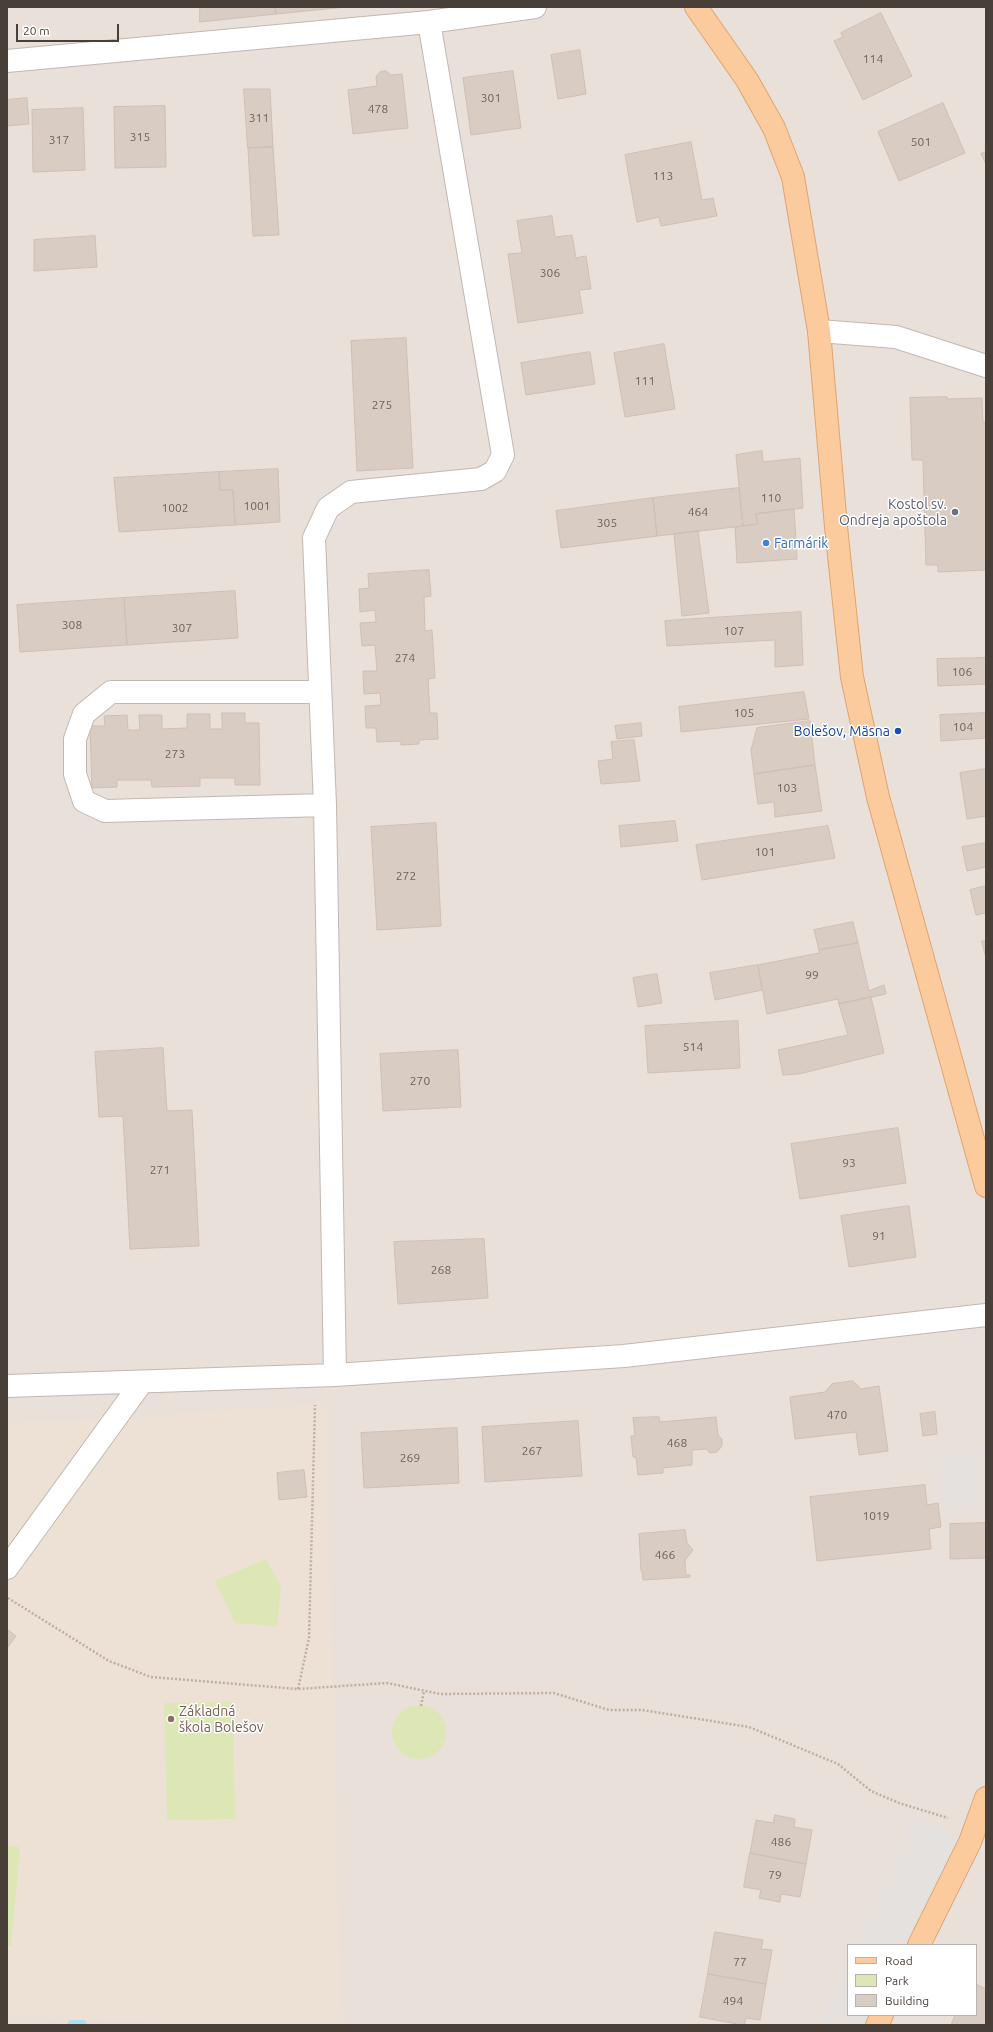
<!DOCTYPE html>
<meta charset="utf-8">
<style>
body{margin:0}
#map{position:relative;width:993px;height:2032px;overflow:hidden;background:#f5efeb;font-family:Ubuntu,sans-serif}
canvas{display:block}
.frame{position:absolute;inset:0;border:8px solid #493f39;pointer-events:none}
.legend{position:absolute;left:847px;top:1944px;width:130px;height:72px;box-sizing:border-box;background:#fff;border:1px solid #b6b2b0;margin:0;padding:5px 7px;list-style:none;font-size:12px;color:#493f39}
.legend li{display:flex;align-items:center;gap:8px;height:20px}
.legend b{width:20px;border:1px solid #b6b2b0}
.scale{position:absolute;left:16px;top:24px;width:103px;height:18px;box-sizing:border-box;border:2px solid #493f39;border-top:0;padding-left:5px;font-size:12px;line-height:14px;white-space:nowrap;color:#493f39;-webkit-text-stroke:3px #fff;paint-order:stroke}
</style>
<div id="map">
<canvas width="993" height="2032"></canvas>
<div class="frame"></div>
<ul class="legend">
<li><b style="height:5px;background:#fbcb9e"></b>Road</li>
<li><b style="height:11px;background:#dce7b5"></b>Park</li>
<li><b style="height:11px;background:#d9ccc3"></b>Building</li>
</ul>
<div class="scale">20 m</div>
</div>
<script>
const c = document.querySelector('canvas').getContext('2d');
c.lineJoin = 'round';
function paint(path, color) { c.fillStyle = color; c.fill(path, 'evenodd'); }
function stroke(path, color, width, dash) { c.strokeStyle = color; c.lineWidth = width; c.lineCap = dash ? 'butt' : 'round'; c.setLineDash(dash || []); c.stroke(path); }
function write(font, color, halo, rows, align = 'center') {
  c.font = font + ' Ubuntu,sans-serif'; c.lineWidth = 3; c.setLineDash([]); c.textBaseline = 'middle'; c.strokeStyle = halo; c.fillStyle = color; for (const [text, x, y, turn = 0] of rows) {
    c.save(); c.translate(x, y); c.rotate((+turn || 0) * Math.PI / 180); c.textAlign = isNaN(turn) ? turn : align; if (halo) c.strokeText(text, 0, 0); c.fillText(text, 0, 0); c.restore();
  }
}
paint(new Path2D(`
 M7 7H986V2025H7ZM848 1945H976V2015H848Z`), '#e8e0d9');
paint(new Path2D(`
 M326 1403 342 2025H248L7 2017V1422L85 1420Z`), '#ede1d5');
paint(new Path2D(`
 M266 1559 281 1587 277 1626 235 1623 215 1581Z
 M233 1702 235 1819 167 1820 164 1703Z
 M392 1732a27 27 0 1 1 54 0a27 27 0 1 1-54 0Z
 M7 1846 20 1847 11 1946H7Z`), '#dce7b5');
paint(new Path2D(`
 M986 1451V1505L943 1511 936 1458Z
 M914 1817 970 1842 919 1945H857Z
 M848 1965V2015H882L877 2025H821Z`), '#e4e1df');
stroke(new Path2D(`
 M72 2025H82`), '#aae2ee', 10);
const building = new Path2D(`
 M200 7H275L276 14 200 22Z
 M275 7H346L276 14Z
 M881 13 912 76 863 100 834 41 843 37 841 33Z
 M580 50 586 94 558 99 551 55Z
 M386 71 391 75 402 74 408 128 353 134 348 90 377 86 376 77 380 72Z
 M513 71 521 128 471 135 463 78Z
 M244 89H270L273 147 248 148Z
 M27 98 29 124 7 126V100Z
 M943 103 965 153 899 181 878 132Z
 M165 106 166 167 115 168 114 107Z
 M83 108 85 170 33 172 32 110Z
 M691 142 702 200 713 198 717 216 661 226 659 217 637 222 625 155Z
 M273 147 279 235 253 236 248 148Z
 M986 152V164L981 154Z
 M552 216 555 237 572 235 576 258 586 256 591 289 579 290 583 313 518 323 508 254 522 253 517 221Z
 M95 236 97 267 34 271V240Z
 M406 338 413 468 357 471 351 341Z
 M664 344 675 409 625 417 614 353Z
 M590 352 595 384 526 395 521 363Z
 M947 397V399L982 398 983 422H986V570L938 572V565H926L923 460H912L910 398Z
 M762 451 763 462 800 458 803 508 756 514 758 524 743 526 736 455Z
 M278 469 280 522 235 525 233 490H220L219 472Z
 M219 472 220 490H233L235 525 119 532 114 478Z
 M739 488 743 526 657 536 653 498Z
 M653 498 657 536 561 548 556 511Z
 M794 509 797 559 737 563 735 527 758 524 756 514Z
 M698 531 709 613 682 616 674 534Z
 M429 570 431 596 424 597 425 631 432 630 435 678 428 679 430 713H437L438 739 419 740V744L401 745V741L377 742 376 728H366L365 706 381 705 380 693 364 694 363 671H377L375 645 362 646 360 623 376 622 375 610 360 612 359 589 369 588 368 574Z
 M235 591 238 638 127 645 124 598Z
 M124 598 127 645 20 652 17 605Z
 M801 612 803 665 775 667V640L667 646 665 621Z
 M986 658V684L938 686 937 659Z
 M804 692 809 719 681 732 679 707Z
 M222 713H245V723H259L260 785H235V778H200V786L152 787 151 780H117V787L92 788 90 726H105L104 716 127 715 128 730H140L139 715H162V729L187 728V714H210V729H222Z
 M986 713V738L941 741 940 715Z
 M810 721 815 765 754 774 751 750 757 728Z
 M641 723 642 736 617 739 615 726Z
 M634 740 640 781 601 784 598 761 613 759 611 742Z
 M815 765 822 811 775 817 774 802 758 804 754 774Z
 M986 769V816L967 819 960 773Z
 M675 821 678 841 621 847 619 826Z
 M436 823 441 926 377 930 371 827Z
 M828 826 835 858 702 880 696 845Z
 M986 843V867L967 871 962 847Z
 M986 886V913L976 915 970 890Z
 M853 922 858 943 819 950 814 930Z
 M982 941H986V958Z
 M858 943 869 991 884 985 886 994 839 1004 838 999 767 1014 758 965 819 953V950Z
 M758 965 762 990 715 1000 710 973Z
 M657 974 662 1003 638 1007 633 978Z
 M871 997 884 1053 799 1074 783 1075 778 1050 848 1035 839 1004Z
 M738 1021 740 1068 648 1073 645 1026Z
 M163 1048 167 1111 192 1110 199 1246 130 1249 123 1116 99 1117 95 1052Z
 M458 1050 461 1107 383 1111 380 1054Z
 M898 1128 906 1183 800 1199 791 1144Z
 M909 1206 916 1257 849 1267 841 1216Z
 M484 1239 488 1298 398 1304 394 1242Z
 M853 1381 861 1389 879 1386 888 1451 859 1455 856 1432 795 1439 790 1397 825 1392 832 1384Z
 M935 1412 937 1434 923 1436 920 1414Z
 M659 1417 660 1422 716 1417 718 1435 722 1439V1446L717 1452 710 1453 706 1449 692 1450V1465L663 1468V1473L638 1475 636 1457H633L631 1436H635L633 1418Z
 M578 1421 582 1476 485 1482 482 1427Z
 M457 1428 459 1483 364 1488 361 1433Z
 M304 1470 307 1497 279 1500 277 1473Z
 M925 1485 927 1505 938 1503 941 1527 929 1529 931 1549 817 1561 810 1497Z
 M986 1523V1558L950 1559V1524Z
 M685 1530 687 1543 693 1550 685 1560 686 1575H690V1577L643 1580 642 1571H641L639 1534Z
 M7 1629 16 1636 7 1648Z
 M775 1815 795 1819 794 1827 812 1830 806 1864 750 1853 756 1820 773 1823Z
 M750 1853 806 1864 800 1897 781 1894 780 1902 759 1898 761 1890 744 1887Z
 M715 1932 763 1940 761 1949 772 1950 766 1984 708 1974Z
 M708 1974 766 1984 760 2020 746 2018 744 2025H742L700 2017Z
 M976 1984 986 1989V2025H951L955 2015H976Z`);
paint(building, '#d9ccc3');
stroke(building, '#d1bfb4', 1);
const minor = new Path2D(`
 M7 61 429 22 535 7
 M819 331 896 337 986 366
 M320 692H111L84 714 75 739V774L84 801 105 811 325 805
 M335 1375 325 805 314 538 328 508 351 492 481 479 495 471 503 455 429 22
 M7 1386 335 1375 624 1356 986 1315
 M7 1568 142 1382`);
const major = new Path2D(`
 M696 7 747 80 774 128 793 177 819 331 836 527 852 677 878 797 986 1186
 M919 1945 970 1842 986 1798
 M877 2025 882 2015`);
stroke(minor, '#c3b8b0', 24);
stroke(major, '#e0a46d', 24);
stroke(new Path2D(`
 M8 1598 109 1661 151 1677 298 1689 387 1683 440 1694 554 1693 609 1710H642L749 1727 838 1764 871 1791 899 1803 948 1818
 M298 1689 309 1638 315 1405
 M421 1706 424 1691`), '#c1ae9f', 2.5, [2, 2]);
stroke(minor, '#fff', 22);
stroke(major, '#fbcb9e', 22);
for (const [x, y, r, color] of [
 [955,512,4,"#6b7280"],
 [766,543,4,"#3f7fe0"],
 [898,731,4,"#1a4fb4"],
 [171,1719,4,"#8d6e63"]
]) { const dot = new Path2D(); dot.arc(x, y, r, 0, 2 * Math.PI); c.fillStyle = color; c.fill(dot); stroke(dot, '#fff', 1.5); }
write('12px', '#6d625c', null, [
 ["114",873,59],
 ["301",491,98],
 ["478",378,109],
 ["311",259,118],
 ["315",140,137],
 ["317",59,140],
 ["501",921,142],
 ["113",663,176],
 ["306",550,273],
 ["111",645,381],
 ["275",382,405],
 ["110",771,498],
 ["1001",257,506],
 ["1002",175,508],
 ["464",698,512],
 ["305",607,523],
 ["308",72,625],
 ["307",182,628],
 ["107",734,631],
 ["274",405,658],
 ["106",962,672],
 ["105",744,713],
 ["104",963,727],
 ["273",175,754],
 ["103",787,788],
 ["101",765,852],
 ["272",406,876],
 ["99",812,975],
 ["514",693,1047],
 ["270",420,1081],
 ["93",849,1163],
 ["271",160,1170],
 ["91",879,1236],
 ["268",441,1270],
 ["470",837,1415],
 ["468",677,1443],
 ["267",532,1451],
 ["269",410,1458],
 ["1019",876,1516],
 ["466",665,1555],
 ["486",781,1842],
 ["79",775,1875],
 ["77",740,1962],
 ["494",733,2001]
]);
write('14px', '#5b616d', '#fff', [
 ["Kostol sv.",947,504],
 ["Ondreja apoštola",947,520]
], 'right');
write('14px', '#366cbe', '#fff', [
 ["Farmárik",774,543]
], 'left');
write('14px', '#164399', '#fff', [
 ["Bolešov, Mäsna",890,731]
], 'right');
write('14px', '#785e54', '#fff', [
 ["Základná",179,1711],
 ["škola Bolešov",179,1727]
], 'left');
</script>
